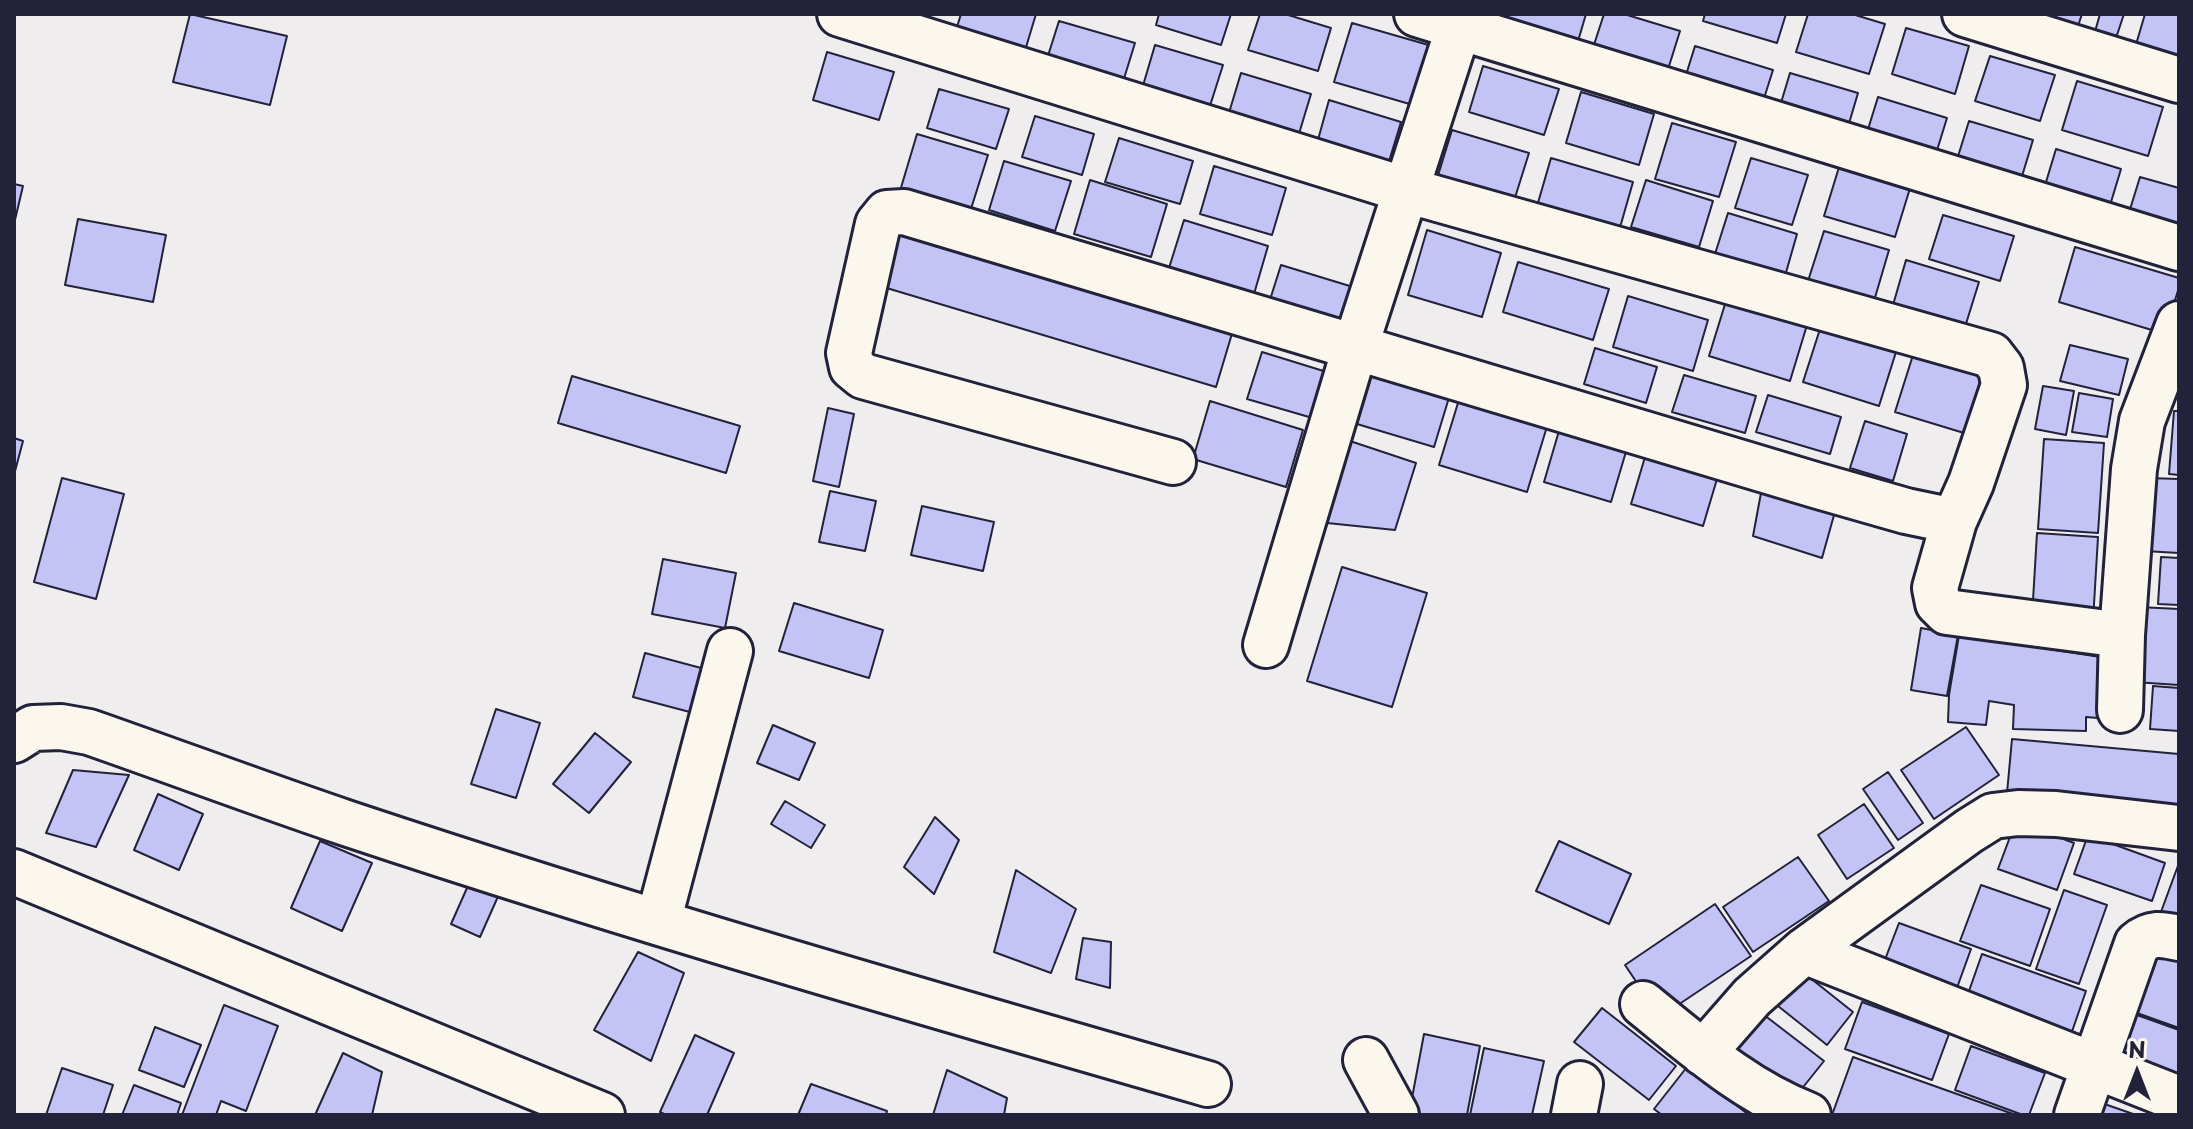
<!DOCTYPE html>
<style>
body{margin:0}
#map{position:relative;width:2193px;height:1129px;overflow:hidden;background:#f0edee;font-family:"Playpen Sans",sans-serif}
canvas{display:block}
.frame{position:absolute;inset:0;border:16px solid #22223b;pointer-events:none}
.north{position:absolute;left:2097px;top:1033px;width:80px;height:80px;-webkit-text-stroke:6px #fbf7ec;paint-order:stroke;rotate:0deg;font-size:22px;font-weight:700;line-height:32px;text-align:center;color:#22223b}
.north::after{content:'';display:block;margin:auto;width:28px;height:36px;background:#22223b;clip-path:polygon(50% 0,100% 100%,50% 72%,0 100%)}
</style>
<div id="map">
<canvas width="2193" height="1129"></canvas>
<div class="frame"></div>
<div class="north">N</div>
</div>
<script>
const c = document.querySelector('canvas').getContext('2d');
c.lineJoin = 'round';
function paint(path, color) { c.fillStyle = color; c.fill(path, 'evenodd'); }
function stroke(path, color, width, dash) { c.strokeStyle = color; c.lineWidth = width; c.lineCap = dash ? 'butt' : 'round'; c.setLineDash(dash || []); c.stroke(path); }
const building = new Path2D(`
 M190 14 287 36 270 105 173 82Z
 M961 14H1036L1021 64 952 43Z
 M1159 14H1231L1221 45 1156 25Z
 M1260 14H1285L1331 28 1318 71 1248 50Z
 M1503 14H1586L1576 48 1499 26Z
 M1604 14H1624L1680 31 1665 79 1590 57Z
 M1705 14H1786L1777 43 1703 21Z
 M1808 14H1852L1885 24 1869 74 1796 52Z
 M2007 14H2082L2075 35Z
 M2100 14H2124L2115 41 2094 35Z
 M2145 14H2179V56L2174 71 2132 58Z
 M1059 21 1135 43 1122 85 1046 62Z
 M1352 23 1432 46 1413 105 1334 82Z
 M1906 28 1969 46 1955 94 1892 74Z
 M1155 45 1223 65 1209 109 1142 89Z
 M1695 46 1773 70 1759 114 1681 91Z
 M827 52 894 72 879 120 813 100Z
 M1990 56 2055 75 2040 121 1975 101Z
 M1483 66 1559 89 1544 135 1469 112Z
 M1241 73 1311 94 1298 137 1228 116Z
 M1790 73 1858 93 1845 137 1777 116Z
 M2077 81 2163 107 2148 156 2062 130Z
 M939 89 1009 109 996 149 927 128Z
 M1581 92 1654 114 1639 165 1566 143Z
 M1878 97 1947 118 1934 160 1865 139Z
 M1329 100 1401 122 1387 168 1316 147Z
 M1035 116 1094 134 1082 175 1022 157Z
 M1969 121 2033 140 2019 186 1955 166Z
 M1672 123 1736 142 1719 197 1655 179Z
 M1452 130 1529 153 1513 204 1436 182Z
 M917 134 988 155 970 212 900 191Z
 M1119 138 1193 161 1180 204 1105 182Z
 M2056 149 2121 169 2105 222 2040 202Z
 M1551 158 1633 182 1615 245 1533 220Z
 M1751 158 1808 175 1792 225 1735 208Z
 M1004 161 1071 181 1055 231 989 210Z
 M1840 164 1911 185 1895 237 1824 216Z
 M1214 166 1286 188 1272 235 1200 214Z
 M2140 177 2179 188V235L2127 219Z
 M1090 180 1167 204 1151 257 1074 234Z
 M1646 180 1713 201 1699 247 1631 227Z
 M14 184 23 186 14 224Z
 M1728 213 1797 234 1785 276 1715 254Z
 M1943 215 2014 236 2000 281 1929 259Z
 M78 219 166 235 153 302 65 285Z
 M1184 220 1268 246 1254 294 1169 268Z
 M899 226 1234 327 1216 387 880 286Z
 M1427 230 1501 253 1482 317 1408 295Z
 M1824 231 1889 250 1874 301 1808 281Z
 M2075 247 2179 278V287L2165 334 2059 302Z
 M1906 260 1979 282 1965 327 1893 305Z
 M1518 262 1609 289 1593 340 1503 312Z
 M1281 265 1353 287 1340 327 1268 306Z
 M1628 296 1708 320 1693 371 1613 347Z
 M1726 301 1807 325 1790 381 1709 356Z
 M1820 329 1896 352 1879 406 1803 382Z
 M2070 345 2128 359 2119 395 2060 381Z
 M1595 348 1657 367 1646 403 1584 384Z
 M1262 352 1330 373 1316 419 1247 399Z
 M1913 355 1982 376 1964 433 1895 412Z
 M1374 368 1451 391 1434 447 1357 424Z
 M1684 375 1756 396 1745 433 1672 412Z
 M572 376 740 426 726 473 558 423Z
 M2043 386 2074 391 2066 435 2035 429Z
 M1461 393 1549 420 1527 492 1439 465Z
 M2079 393 2113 399 2107 437 2072 432Z
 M1768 395 1841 417 1830 454 1756 432Z
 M1210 401 1303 430 1286 487 1193 459Z
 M828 408 854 414 839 487 813 481Z
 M2174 411H2179V475L2169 474Z
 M1865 421 1907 434 1893 481 1850 468Z
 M1561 424 1628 445 1611 502 1544 482Z
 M14 438 23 441 14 475Z
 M2044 439 2104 443 2098 533 2038 529Z
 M1350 441 1416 463 1395 530 1327 523Z
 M1645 457 1717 479 1703 526 1631 504Z
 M62 478 124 494 96 599 34 582Z
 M2148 478 2179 479V553L2144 551Z
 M830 491 876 501 865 551 819 542Z
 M1761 493 1836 508 1822 558 1753 536Z
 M922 506 994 522 983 571 911 555Z
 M2037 533 2098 537 2093 621 2032 617Z
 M2161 557 2179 558V605L2158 604Z
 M663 559 736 573 725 628 652 614Z
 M1342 567 1427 593 1392 707 1307 681Z
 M794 603 883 630 869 678 779 651Z
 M2139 607 2179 609V685L2134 682Z
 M1921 628 1958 635 1947 696 1911 690Z
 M1959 635 2107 658 2098 718 2086 717V731L2013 729 2014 705 1989 701 1986 725 1948 722 1949 695Z
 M645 653 716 672 705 716 633 697Z
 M2153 686 2179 688V731L2150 729Z
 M496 709 540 723 516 798 471 784Z
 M773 725 815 743 799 780 757 763Z
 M1966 727 1999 775 1934 819 1901 770Z
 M595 733 631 762 589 813 553 784Z
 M2012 739 2179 754V809L2007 793Z
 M73 770 129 775 96 847 46 833Z
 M1888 772 1923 823 1898 840 1863 789Z
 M158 794 203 814 179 870 134 850Z
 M785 801 825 825 811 848 771 824Z
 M1864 804 1894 848 1847 879 1818 835Z
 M935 817 959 840 934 894 904 867Z
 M2016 821 2074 843 2057 890 1998 869Z
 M2088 835 2165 863 2152 901 2074 874Z
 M320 841 372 863 342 931 291 908Z
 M1559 841 1631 874 1609 924 1536 891Z
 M1798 857 1829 901 1753 952 1723 907Z
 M2179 863V927L2158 920Z
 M1016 870 1076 909 1051 973 994 952Z
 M471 879 500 892 480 937 451 924Z
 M1981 885 2050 909 2030 966 1960 941Z
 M2064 890 2107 905 2079 984 2036 969Z
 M1715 904 1751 956 1660 1017 1625 965Z
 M1899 923 1971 949 1954 996 1881 970Z
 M1083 938 1111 942 1110 988 1076 979Z
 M2143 942 2179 955V1028L2120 1007Z
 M638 952 684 973 651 1061 594 1030Z
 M1982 954 2086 991 2067 1046 1963 1008Z
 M1804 973 1853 1012 1827 1045 1778 1006Z
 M1862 1002 1949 1034 1932 1080 1845 1049Z
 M224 1005 278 1026 246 1111 221 1101 216 1115H182Z
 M1602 1008 1676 1066 1649 1100 1574 1042Z
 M1755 1008 1824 1061 1796 1096 1727 1043Z
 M2123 1010 2179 1030V1093L2103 1066Z
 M155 1027 201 1045 184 1087 139 1070Z
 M1424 1034 1480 1046 1467 1115 1409 1114Z
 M695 1035 734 1053 707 1115H666L660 1112Z
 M1971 1046 2045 1073 2029 1115H2023L1955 1090Z
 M1484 1048 1544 1061 1532 1115H1470Z
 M343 1053 382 1072 372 1115H315Z
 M1853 1057 2016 1115H1832Z
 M1687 1067 1749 1115H1662L1654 1109Z
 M62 1068 113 1085 103 1115H46Z
 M947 1070 1007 1098 1004 1115H933Z
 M811 1084 887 1111 886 1115H798Z
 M134 1085 181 1103 177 1115H122Z
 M2093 1100 2136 1115H2087Z`);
paint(building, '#c4c3f5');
stroke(building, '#22223b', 2);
const minor = new Path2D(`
 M840 14 1406 190 1991 355 2001 368 2004 385 1971 483 1954 521 1906 511 1815 485 904 212 887 213 878 224 849 353 852 367 863 376 1173 462
 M1417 14 2179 248
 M1965 14 2179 80
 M1954 521 1935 588 1938 603 1947 612 2122 635
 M1266 645 1355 348 1463 14
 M2120 710 2122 635 2134 469 2142 421 2179 324
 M14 740 33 728 61 727 89 732C175 762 260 794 346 823 631 918 919 1001 1208 1084
 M14 872 602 1115
 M658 922 730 651
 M1804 951 2179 1099
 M1643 1004C1695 1046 1745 1091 1808 1115
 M1703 1053 1752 997 1804 951 1969 831 1993 816 2018 813 2056 814 2179 828
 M1366 1060 1396 1115
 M1574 1115 1580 1084
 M2077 1115 2137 944C2151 932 2162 934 2179 938`);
stroke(minor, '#22223b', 50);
stroke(minor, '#fbf7ec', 44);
</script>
